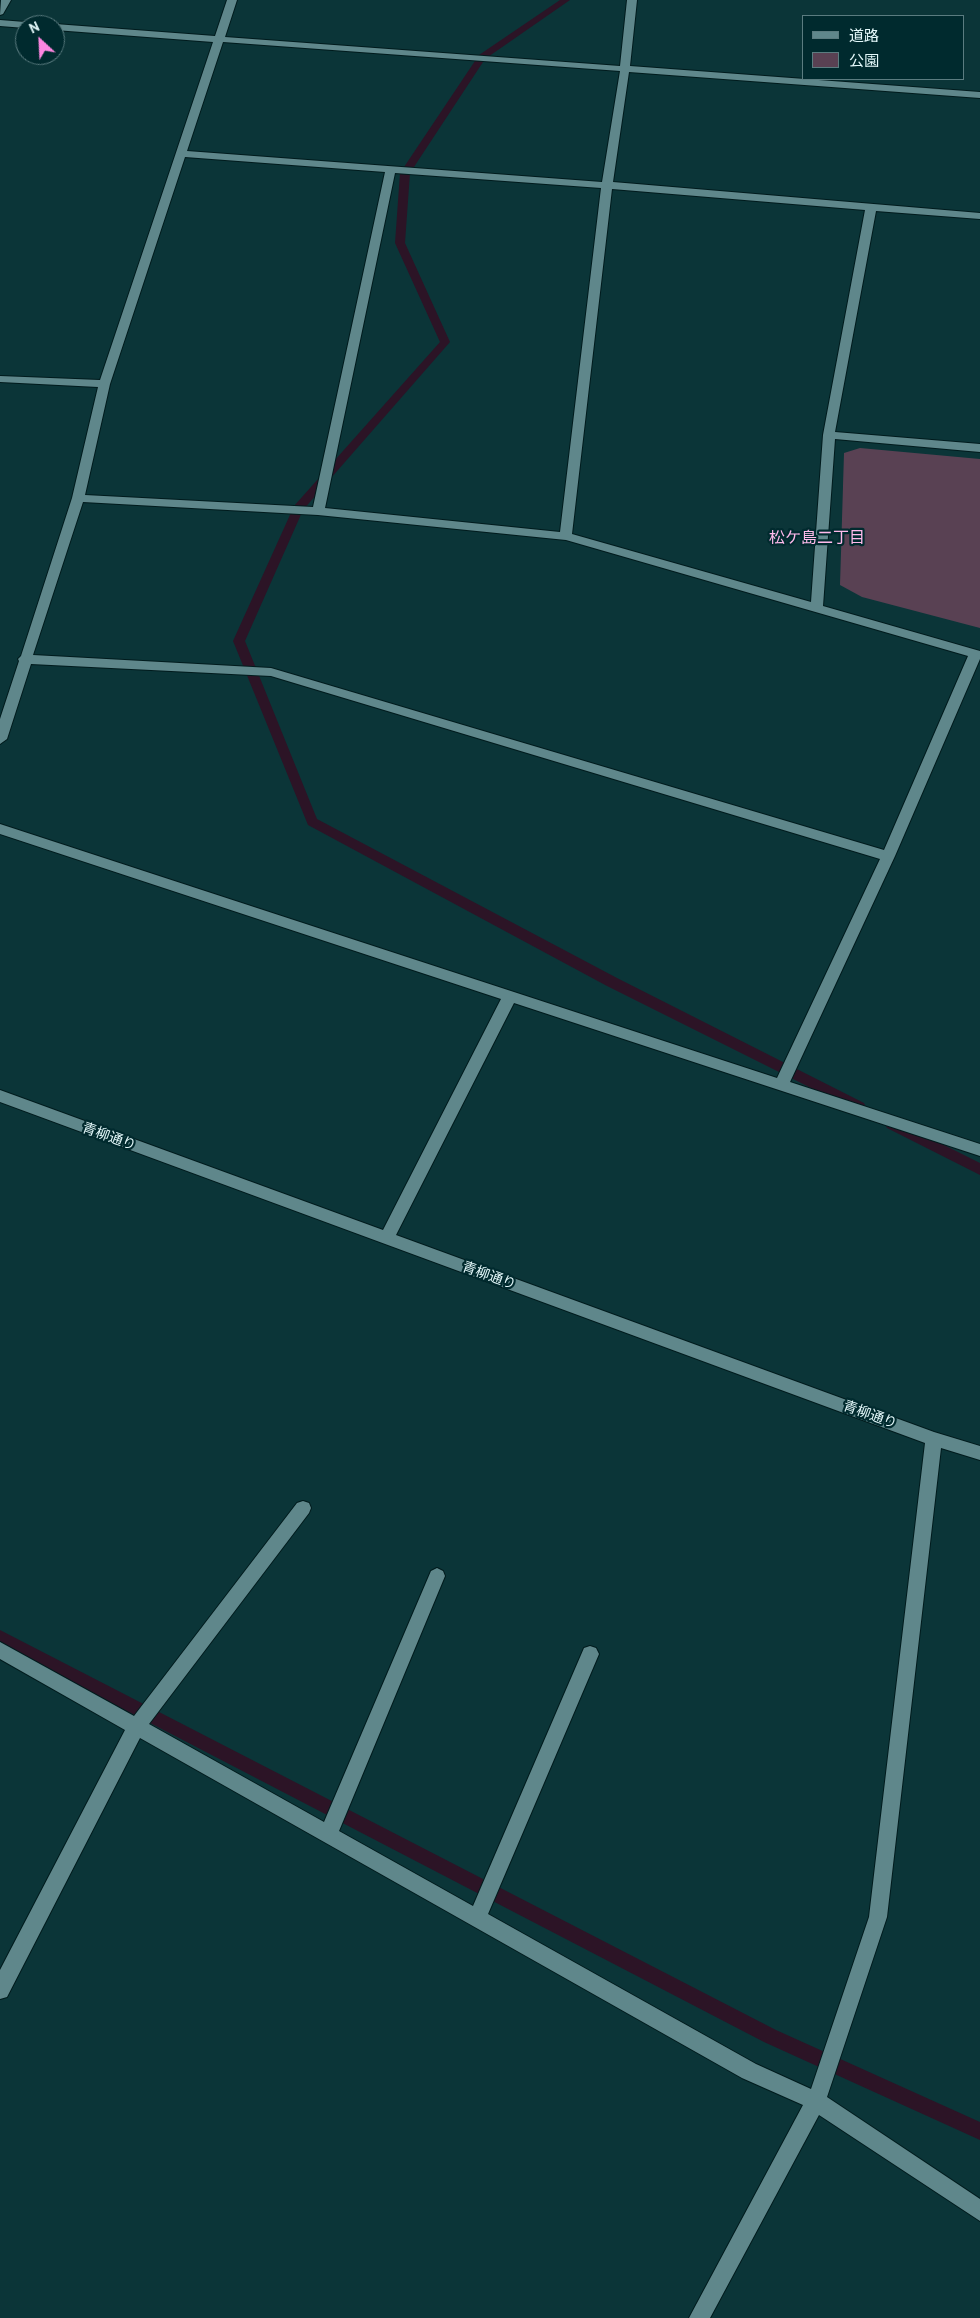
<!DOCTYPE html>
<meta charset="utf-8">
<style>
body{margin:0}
#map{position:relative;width:980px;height:2318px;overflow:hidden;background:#0b3538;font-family:"PT Sans","Noto Sans JP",sans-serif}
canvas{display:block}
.legend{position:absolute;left:802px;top:15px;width:162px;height:65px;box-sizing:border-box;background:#002a2e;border:1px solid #5b7c80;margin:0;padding:6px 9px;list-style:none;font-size:15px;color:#e3f8fa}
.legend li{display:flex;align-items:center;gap:10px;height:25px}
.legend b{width:25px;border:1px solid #5b7c80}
.north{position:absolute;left:15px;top:15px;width:50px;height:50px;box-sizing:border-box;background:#002a2e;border:1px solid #5b7c80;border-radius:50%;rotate:335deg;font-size:14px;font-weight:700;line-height:20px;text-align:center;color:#e3f8fa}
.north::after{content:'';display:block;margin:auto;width:18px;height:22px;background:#fe86e1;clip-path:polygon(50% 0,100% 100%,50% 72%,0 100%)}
</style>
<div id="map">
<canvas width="980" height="2318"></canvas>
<ul class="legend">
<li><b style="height:6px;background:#5f878b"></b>道路</li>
<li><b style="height:14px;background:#594153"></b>公園</li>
</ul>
<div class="north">N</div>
</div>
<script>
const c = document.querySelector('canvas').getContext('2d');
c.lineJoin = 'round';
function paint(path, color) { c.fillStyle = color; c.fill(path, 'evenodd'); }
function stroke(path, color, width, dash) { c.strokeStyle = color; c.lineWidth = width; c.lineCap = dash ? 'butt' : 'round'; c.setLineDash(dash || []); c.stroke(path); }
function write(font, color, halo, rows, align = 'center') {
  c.font = font + ' "PT Sans","Noto Sans JP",sans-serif'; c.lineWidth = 4.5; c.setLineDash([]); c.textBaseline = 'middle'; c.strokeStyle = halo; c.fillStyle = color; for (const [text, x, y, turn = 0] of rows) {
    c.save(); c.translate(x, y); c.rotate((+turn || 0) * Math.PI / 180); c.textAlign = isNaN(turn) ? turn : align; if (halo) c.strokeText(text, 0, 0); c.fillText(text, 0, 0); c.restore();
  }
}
paint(new Path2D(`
 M860 448 980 459V628L862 597 840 585 844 453Z`), '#594153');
paint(new Path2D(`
 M560 0H570L485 59 410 173 405 243 450 342 303 510 245 641 317 819 617 978 864 1103 866 1107 864 1111 859 1112 607 986 308 825 233 641 294 506 440 342 395 243 400 173 479 55Z
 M892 1119 980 1163V1175L887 1128 885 1124 887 1120Z
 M0 1630 776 2030 980 2122V2140L764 2042 0 1645Z`), '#2c1426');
const minor = new Path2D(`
 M1 0H11L3 14 0 15Z
 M227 0H237L225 37 620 66 627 0H637L630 66 980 92V98L629 72 613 182 980 213V219L876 211 835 432 980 444V452L835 439 823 606 980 651V659L895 856 790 1082 980 1144V1156L514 1003 396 1235 934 1432 980 1446V1460L941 1448 887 1917 827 2097 980 2199V2221L819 2115 710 2318H689L803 2105 742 2078 140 1738 7 1997 0 1999V1970L125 1730 0 1659V1642L134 1716 297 1503 303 1501 309 1503 311 1508 309 1513 149 1724 324 1822 431 1571 437 1568 443 1571 445 1576 339 1831 473 1906 584 1648 590 1646 596 1648 599 1654 488 1914 756 2064 811 2089 869 1917 925 1443 0 1102V1090L383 1230 501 999 0 834V824L777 1078 880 859 271 676 31 664 7 739 0 744V719L19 661 18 659 21 656 72 498 98 387 0 382V376L100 380 213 42 55 30V25H52L55 24 215 36ZM223 42 620 71 602 182 187 151ZM185 157 385 172 313 507 85 495 110 384ZM395 173 601 188 560 532 325 508ZM612 189 865 210 823 435 811 602 572 534ZM83 502 318 515 566 540 968 656 884 850 271 668 33 655Z
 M0 20 25 22 30 25H25V28L0 26Z`);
stroke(minor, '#001b1d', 2);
paint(minor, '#5f878b');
write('14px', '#e3f8fa', '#002a2e', [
 ["青柳通り",109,1137,20],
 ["青柳通り",489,1276,20],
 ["青柳通り",870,1415,20]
]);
write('16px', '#febaeb', '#002a2e', [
 ["松ケ島二丁目",817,538]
]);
</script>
